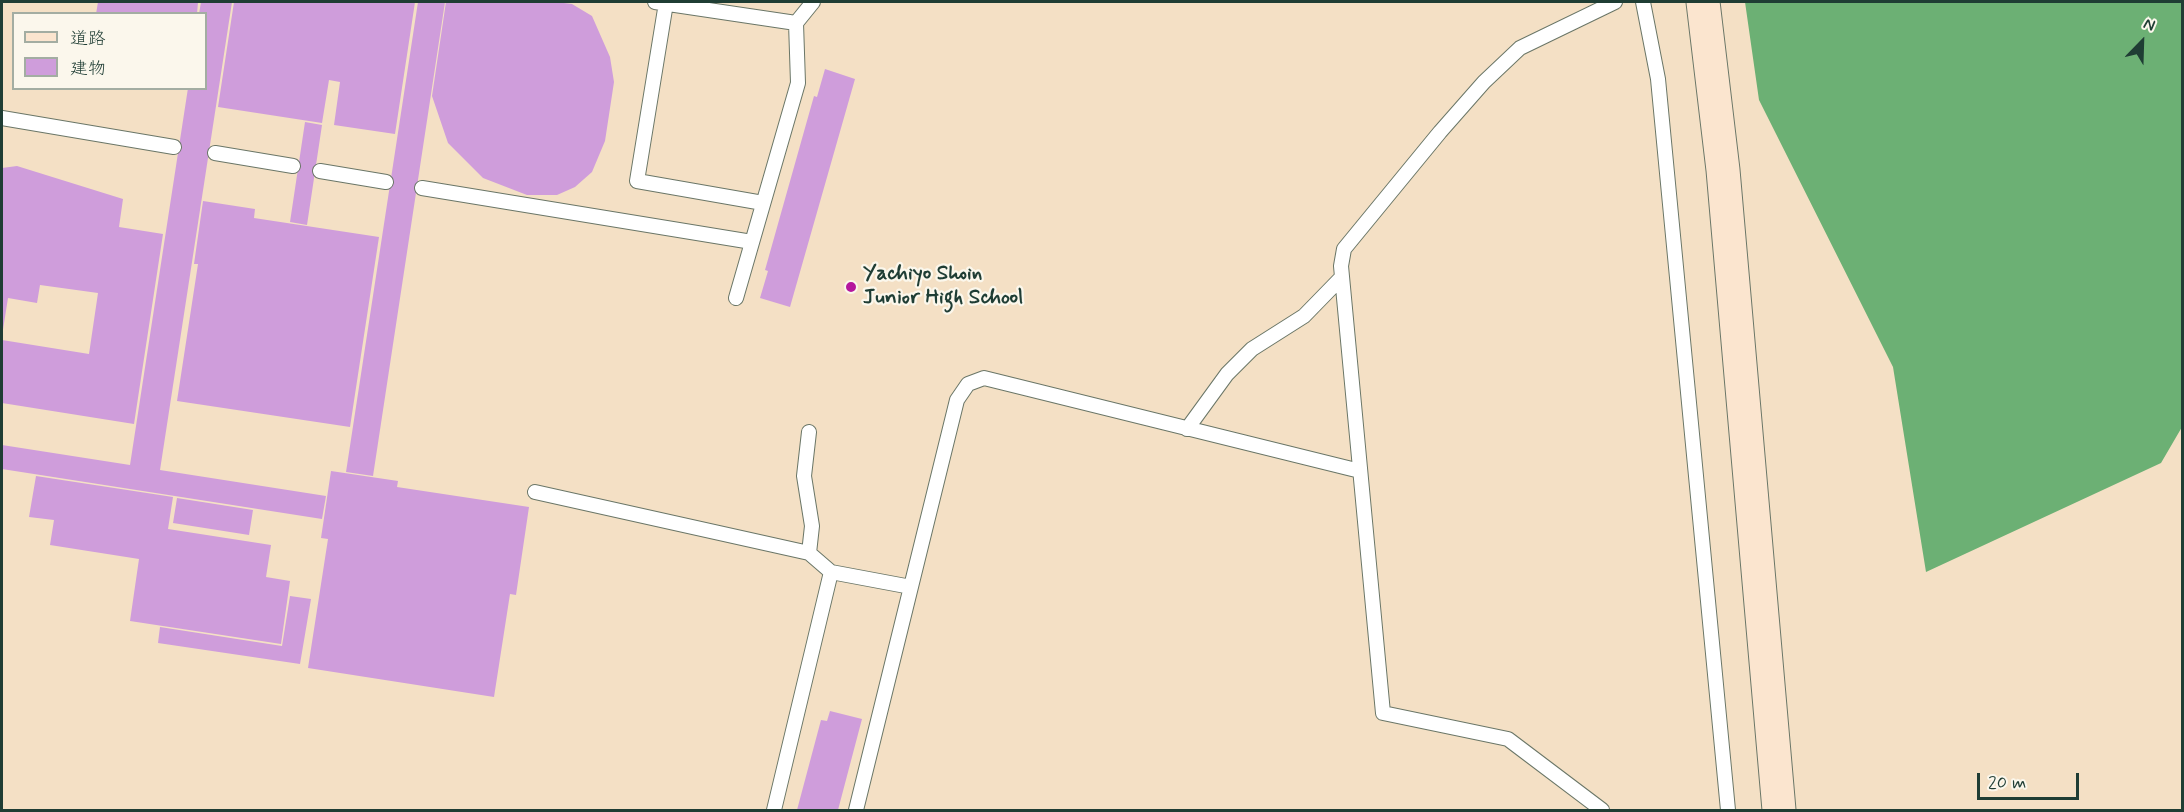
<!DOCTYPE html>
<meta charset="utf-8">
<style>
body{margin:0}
#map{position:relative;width:2184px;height:812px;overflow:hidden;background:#f4e0c5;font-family:Mynerve,"Klee One",sans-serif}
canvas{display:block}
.frame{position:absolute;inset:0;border:3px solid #1f3d34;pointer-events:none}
.legend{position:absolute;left:12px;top:12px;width:195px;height:78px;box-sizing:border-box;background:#fbf7ec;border:2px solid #a3ada2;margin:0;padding:8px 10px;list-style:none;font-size:18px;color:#1f3d34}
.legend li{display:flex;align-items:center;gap:12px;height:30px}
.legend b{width:30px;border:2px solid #a3ada2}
.north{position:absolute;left:2112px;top:12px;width:60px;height:60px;-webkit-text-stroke:4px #fbf7ec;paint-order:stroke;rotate:23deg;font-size:16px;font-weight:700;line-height:24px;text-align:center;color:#1f3d34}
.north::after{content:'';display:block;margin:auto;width:21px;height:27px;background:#1f3d34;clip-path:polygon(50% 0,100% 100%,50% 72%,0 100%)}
.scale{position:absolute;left:1977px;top:773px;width:102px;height:27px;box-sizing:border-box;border:3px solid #1f3d34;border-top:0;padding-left:8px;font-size:18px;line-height:21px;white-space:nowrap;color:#1f3d34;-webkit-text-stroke:4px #fbf7ec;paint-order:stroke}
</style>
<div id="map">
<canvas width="2184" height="812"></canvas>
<div class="frame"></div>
<ul class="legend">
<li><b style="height:8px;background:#fbe5cf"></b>道路</li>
<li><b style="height:16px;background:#cf9ddb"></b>建物</li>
</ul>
<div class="north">N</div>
<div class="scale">20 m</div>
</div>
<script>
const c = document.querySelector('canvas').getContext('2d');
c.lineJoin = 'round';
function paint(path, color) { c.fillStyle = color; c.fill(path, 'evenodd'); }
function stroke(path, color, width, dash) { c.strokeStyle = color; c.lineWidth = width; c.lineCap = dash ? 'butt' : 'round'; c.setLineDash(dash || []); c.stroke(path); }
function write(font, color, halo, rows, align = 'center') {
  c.font = font + ' Mynerve,sans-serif'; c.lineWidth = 4.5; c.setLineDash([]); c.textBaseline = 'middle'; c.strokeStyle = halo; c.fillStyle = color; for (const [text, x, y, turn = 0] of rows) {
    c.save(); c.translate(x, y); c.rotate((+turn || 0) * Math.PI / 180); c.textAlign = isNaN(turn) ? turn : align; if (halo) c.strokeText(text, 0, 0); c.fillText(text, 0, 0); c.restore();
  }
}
paint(new Path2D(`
 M1745 2H2182V427L2161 463 1926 572 1893 367 1759 100Z`), '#6cb074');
paint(new Path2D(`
 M98 2H198L197 14H96Z
 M201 2H232L160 470 326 496 322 519 2 469V445L130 465 188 88H206V14H199Z
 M234 2H415L395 134 334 125 340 82 329 80 322 123 218 107Z
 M418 2H445L373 476 346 472Z
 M446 2H556L572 4 592 16 610 57 614 82 605 141 592 172 575 187 557 195H527L483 178 448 143 432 96Z
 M825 69 855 79 790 307 760 298 768 271 765 270 814 96 817 97Z
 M305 122 322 125 307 225 290 222Z
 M17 166 123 199 119 227 163 234 134 424 2 403V340L89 354 98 293 40 285 37 303 8 298 2 336V168Z
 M203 201 255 209 254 218 379 237 350 427 177 401 198 264H194Z
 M331 471 398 481 397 487 529 507 516 595 510 594 494 697 308 668 328 539 321 538Z
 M36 476 173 497 168 529 271 545 266 577 290 581 281 644 130 621 139 559 50 545 54 520 29 517Z
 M177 498 253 510 249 535 173 523Z
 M290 596 311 599 300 664 158 643 160 627 282 646Z
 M830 711 862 719 838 810H797L821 720 827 721Z`), '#cf9ddb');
const lane = new Path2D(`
 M655 2 796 23
 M1643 2 1658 79 1728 810
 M666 3 637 181 763 203
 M2 118 174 147
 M215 153 293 166
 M320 171 386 182
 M422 188 752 242
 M736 298 798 83 796 23 813 2
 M1187 429 1227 374 1252 349 1304 316 1342 277
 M535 492 809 553 831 572 911 587
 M809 553 812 526 804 476 809 432
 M774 810 831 572
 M856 810 957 400 968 384 984 378 1360 471
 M1602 810 1508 739 1383 713 1341 266 1344 249 1440 132 1484 82 1520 48 1615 2`);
const secondary = new Path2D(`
 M1703 2 1723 170 1779 810`);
stroke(lane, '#6a7667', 16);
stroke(secondary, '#6a7667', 35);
stroke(lane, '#fff', 14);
stroke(secondary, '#fbe5cf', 33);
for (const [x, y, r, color] of [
 [851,287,6,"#b5179e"]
]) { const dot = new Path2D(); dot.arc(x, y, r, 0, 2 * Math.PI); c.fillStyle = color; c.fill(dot); stroke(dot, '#fbf7ec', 2); }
write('bold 21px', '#1f3d34', '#fbf7ec', [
 ["Yachiyo Shoin",863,275],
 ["Junior High School",863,299]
], 'left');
</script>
